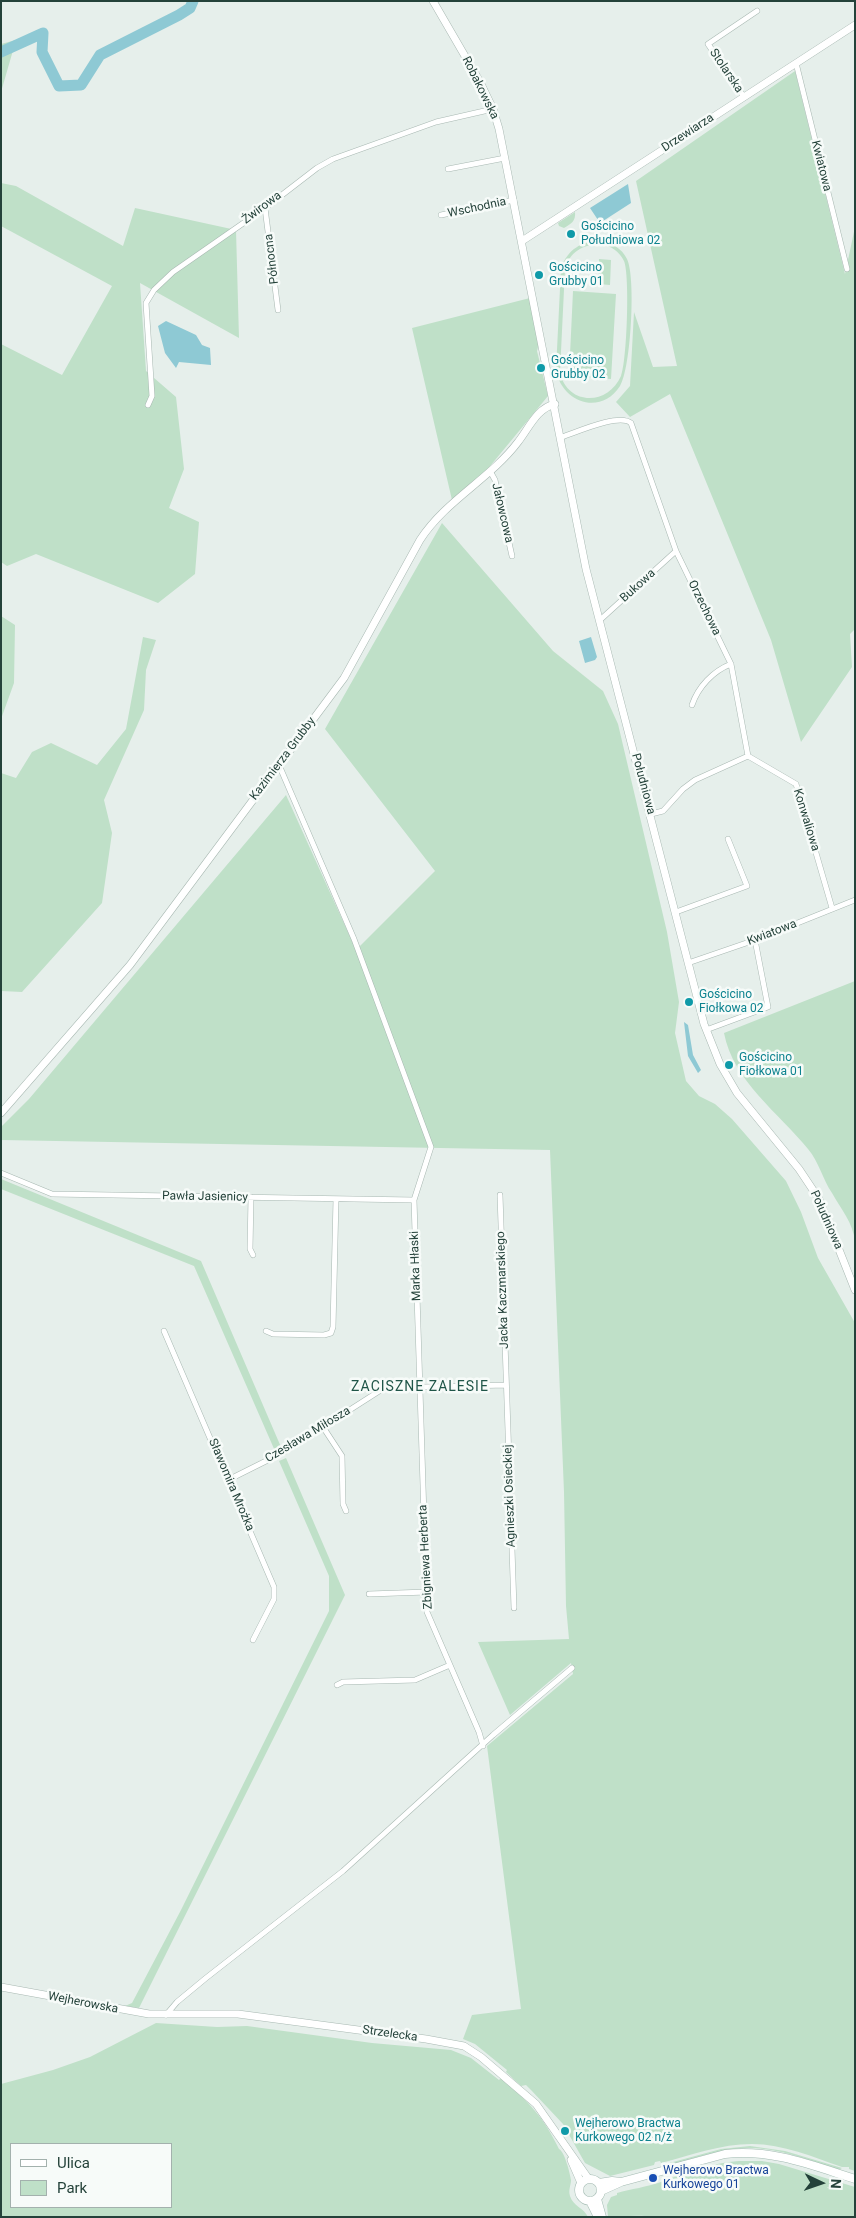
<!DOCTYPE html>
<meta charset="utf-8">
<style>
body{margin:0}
#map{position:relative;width:856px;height:2218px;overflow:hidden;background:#e6efeb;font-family:Roboto,sans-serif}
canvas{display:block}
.frame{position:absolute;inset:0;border:2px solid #24423a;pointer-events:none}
.legend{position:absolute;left:10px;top:2143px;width:162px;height:65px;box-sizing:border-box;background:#f7fbf9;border:1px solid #a3b1ad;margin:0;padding:6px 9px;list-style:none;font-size:15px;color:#24423a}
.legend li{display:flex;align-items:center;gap:10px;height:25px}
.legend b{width:25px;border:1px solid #a3b1ad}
.north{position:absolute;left:796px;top:2158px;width:50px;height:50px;-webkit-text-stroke:4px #f7fbf9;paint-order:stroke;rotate:93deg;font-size:14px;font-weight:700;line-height:20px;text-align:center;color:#24423a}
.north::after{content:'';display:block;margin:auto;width:18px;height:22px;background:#24423a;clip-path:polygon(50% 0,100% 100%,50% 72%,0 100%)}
</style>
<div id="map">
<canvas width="856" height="2218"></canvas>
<div class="frame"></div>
<ul class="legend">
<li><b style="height:6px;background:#fff"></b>Ulica</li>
<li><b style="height:14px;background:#bfe0c8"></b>Park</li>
</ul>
<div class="north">N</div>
</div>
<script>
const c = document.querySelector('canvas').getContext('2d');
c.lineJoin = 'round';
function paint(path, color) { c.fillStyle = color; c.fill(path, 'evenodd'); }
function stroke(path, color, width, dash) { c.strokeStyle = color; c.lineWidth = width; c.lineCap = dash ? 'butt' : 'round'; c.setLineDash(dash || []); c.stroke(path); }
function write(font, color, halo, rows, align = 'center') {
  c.font = font + ' Roboto,sans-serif'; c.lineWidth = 5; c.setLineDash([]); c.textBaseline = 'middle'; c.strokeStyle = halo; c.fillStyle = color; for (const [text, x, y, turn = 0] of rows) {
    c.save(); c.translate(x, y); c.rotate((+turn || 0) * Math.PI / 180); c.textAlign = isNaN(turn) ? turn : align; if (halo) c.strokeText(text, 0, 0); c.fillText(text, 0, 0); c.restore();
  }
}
paint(new Path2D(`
 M16 40 1 92V44Z
 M795 71 845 274 855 227V629L850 634 852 667 801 742 771 640 670 394 630 417 616 402 630 386 634 312 653 367 677 366 636 181Z
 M1 183 16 186 123 246 135 208 236 230 239 338 140 283 146 371 176 397 184 469 169 508 199 522 195 574 158 603 36 554 7 566 1 562V344L62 375 112 286 1 226Z
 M575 212C576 221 571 224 564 228L559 226 558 223Z
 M600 240C611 243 622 248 627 259 636 277 631 369 620 386 601 416 562 403 556 370L561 268C568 249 581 242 600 240ZM600 244C611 246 619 251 624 261 630 275 627 362 621 376 608 406 567 406 560 372L565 269C570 251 583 245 600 244Z
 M599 259 611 260 610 285 598 284Z
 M573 291 616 294 611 379 569 376Z
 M530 298 539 343 537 351 548 396 486 471 452 500 412 328Z
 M442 523 553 651 603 691 618 724 667 932 679 1002 675 1033 686 1081 699 1096 715 1104 732 1119 786 1181 801 1212 818 1258 855 1323V2171L849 2169V2167H842C813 2157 783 2144 752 2144 721 2144 691 2155 661 2163L660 2161 655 2162 654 2165 610 2176 585 2163 563 2124 531 2090 526 2085 521 2086 506 2072 507 2070 475 2044 463 2039 472 2015 521 2009 487 1746 573 1674 571 1663 510 1715 478 1642 569 1639 566 1606 564 1492 550 1150 1 1140V1127L29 1099 286 795 356 950 435 871 325 729Z
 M1 616 15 625 14 683 1 719Z
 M143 637 156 640 146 670 144 710 104 800 112 833 102 903 22 992 1 991V773L16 778 32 752 51 743 97 765 126 729Z
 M855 981V1241C853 1223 841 1209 832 1193 823 1180 819 1162 808 1149 779 1113 733 1081 724 1033Z
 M1 1179 201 1261 281 1447 275 1451 194 1266 1 1189Z
 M286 1458 345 1595 139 2008 125 2006 132 2003 181 1910 329 1611V1576L279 1461Z
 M156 2023 217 2027 247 2026 372 2043 451 2050 471 2058 499 2080 501 2078C529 2102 543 2116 559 2149 565 2152 570 2174 571 2180 571 2185 568 2190 570 2196 573 2206 584 2208 588 2217H1V2084L53 2070 90 2057ZM11 2144H171V2207H11Z
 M750 2146 785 2151 842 2168 838 2170C809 2160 779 2148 748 2148 720 2149 693 2159 666 2166L662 2165 721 2149Z
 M739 2161H762L779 2164 855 2187V2217H652C637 2214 624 2217 608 2217L607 2205 611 2197 617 2195V2193C631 2189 647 2187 661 2182 687 2172 711 2163 739 2161Z`), '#bfe0c8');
paint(new Path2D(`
 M628 184 631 203 600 223 590 208Z
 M166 321 196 335 202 345 210 348 211 365 179 362 176 368 165 353 158 326Z
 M591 637 597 657 595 660 585 663 579 641Z
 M684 1022 688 1025 693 1055 701 1070 698 1073 688 1056Z`), '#8ec9d4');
stroke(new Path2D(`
 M1 52 43 33 42 52 59 86 81 85 100 55 179 15 190 8 193 1`), '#8ec9d4', 11);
const minor = new Path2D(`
 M796 63 847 269
 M744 97 708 44 757 11
 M448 169 505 158
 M265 208 278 310
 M441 215 514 200
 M148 405 152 396 146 303 154 290 173 272 265 208 317 168 333 159 436 122 493 109
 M562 437C577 432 619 413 631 423L676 551 731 664 748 756
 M490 471 495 480 512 556
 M600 620 676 551
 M692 705C698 687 713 671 731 664
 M748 756 796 784 832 908
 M279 765 354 939 431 1147 414 1200 427 1612 479 1732 483 1746
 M651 814 663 811 683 789 695 780 748 756
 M676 912 747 886 728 839
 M688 963 755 940 855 900
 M706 1030 768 1007 755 940
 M1 1173 52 1194 414 1200
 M500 1195 514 1608
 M251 1197 250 1249 253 1255
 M164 1331 274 1587V1599L253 1640
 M266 1331 273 1334 324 1335 331 1333 333 1327 336 1199
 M323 1427 342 1456 343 1504 346 1511
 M228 1480 284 1452 384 1388 506 1385
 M369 1594 427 1592
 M337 1685 343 1682 415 1680 450 1665
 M166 2015 177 2002 206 1978 343 1871 493 1735 572 1668`);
const tertiary = new Path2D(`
 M433 1 480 82 493 109 499 129 586 569 704 1024 720 1064 737 1093 799 1169 819 1199 855 1290
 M522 241 855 25
 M1 1113 130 965 344 678 420 540C446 500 490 479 518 442 529 428 537 408 555 404
 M1 1987 149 2014H238L426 2039 464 2046 481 2057 536 2104 588 2178
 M571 2160 581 2183`);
const secondary = new Path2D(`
 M579 2190a11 11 0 1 1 22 0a11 11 0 1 1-22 0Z
 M599 2183 612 2181 621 2182
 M601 2191 621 2182 725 2154C772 2149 811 2165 855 2179
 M597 2199 602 2217
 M590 2201 598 2217`);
stroke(minor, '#a8b8b2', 6);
stroke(tertiary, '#a8b8b2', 8);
stroke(secondary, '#a4bbb3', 9);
stroke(minor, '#fff', 5);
stroke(tertiary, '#fff', 7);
stroke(secondary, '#fff', 8);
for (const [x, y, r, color] of [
 [571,234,5,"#0f9aa8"],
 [539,275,5,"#0f9aa8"],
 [541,368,5,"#0f9aa8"],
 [689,1002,5,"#0f9aa8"],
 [729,1065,5,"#0f9aa8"],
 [565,2131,5,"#0f9aa8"],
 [653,2178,5,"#1a4fb4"]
]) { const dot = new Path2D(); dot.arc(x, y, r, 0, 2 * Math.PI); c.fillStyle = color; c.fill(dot); stroke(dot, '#f7fbf9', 2); }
write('12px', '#24423a', '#f7fbf9', [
 ["Stolarska",726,71,56],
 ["Robakowska",480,88,64],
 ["Drzewiarza",688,133,-33],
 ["Kwiatowa",821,166,76],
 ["Żwirowa",262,208,-37],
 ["Wschodnia",477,208,-12],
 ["Północna",272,259,-97],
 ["Jałowcowa",502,513,77],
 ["Bukowa",638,586,-42],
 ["Orzechowa",704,608,64],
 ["Kazimierza Grubby",283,759,-53],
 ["Południowa",643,784,75],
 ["Konwaliowa",806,820,73],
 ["Kwiatowa",772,933,-21],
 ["Pawła Jasienicy",205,1197,1],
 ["Południowa",826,1220,66],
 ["Marka Hłaski",416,1266,-92],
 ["Jacka Kaczmarskiego",503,1290,-92],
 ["Czesława Miłosza",308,1435,-31],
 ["Sławomira Mrożka",231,1485,67],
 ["Agnieszki Osieckiej",510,1496,-92],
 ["Zbigniewa Herberta",426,1557,-93],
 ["Wejherowska",83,2003,11],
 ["Strzelecka",390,2034,8]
]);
write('12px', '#0d838f', '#f7fbf9', [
 ["Gościcino",581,227],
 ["Południowa 02",581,241],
 ["Gościcino",549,268],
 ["Grubby 01",549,282],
 ["Gościcino",551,361],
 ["Grubby 02",551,375],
 ["Gościcino",699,995],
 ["Fiołkowa 02",699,1009],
 ["Gościcino",739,1058],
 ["Fiołkowa 01",739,1072],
 ["Wejherowo Bractwa",575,2124],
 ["Kurkowego 02 n/ż",575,2138]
], 'left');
write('12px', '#164399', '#f7fbf9', [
 ["Wejherowo Bractwa",663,2171],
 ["Kurkowego 01",663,2185]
], 'left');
c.letterSpacing = '1px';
write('14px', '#1f5548', '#f7fbf9', [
 ["ZACISZNE ZALESIE",420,1387]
]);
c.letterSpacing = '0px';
</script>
